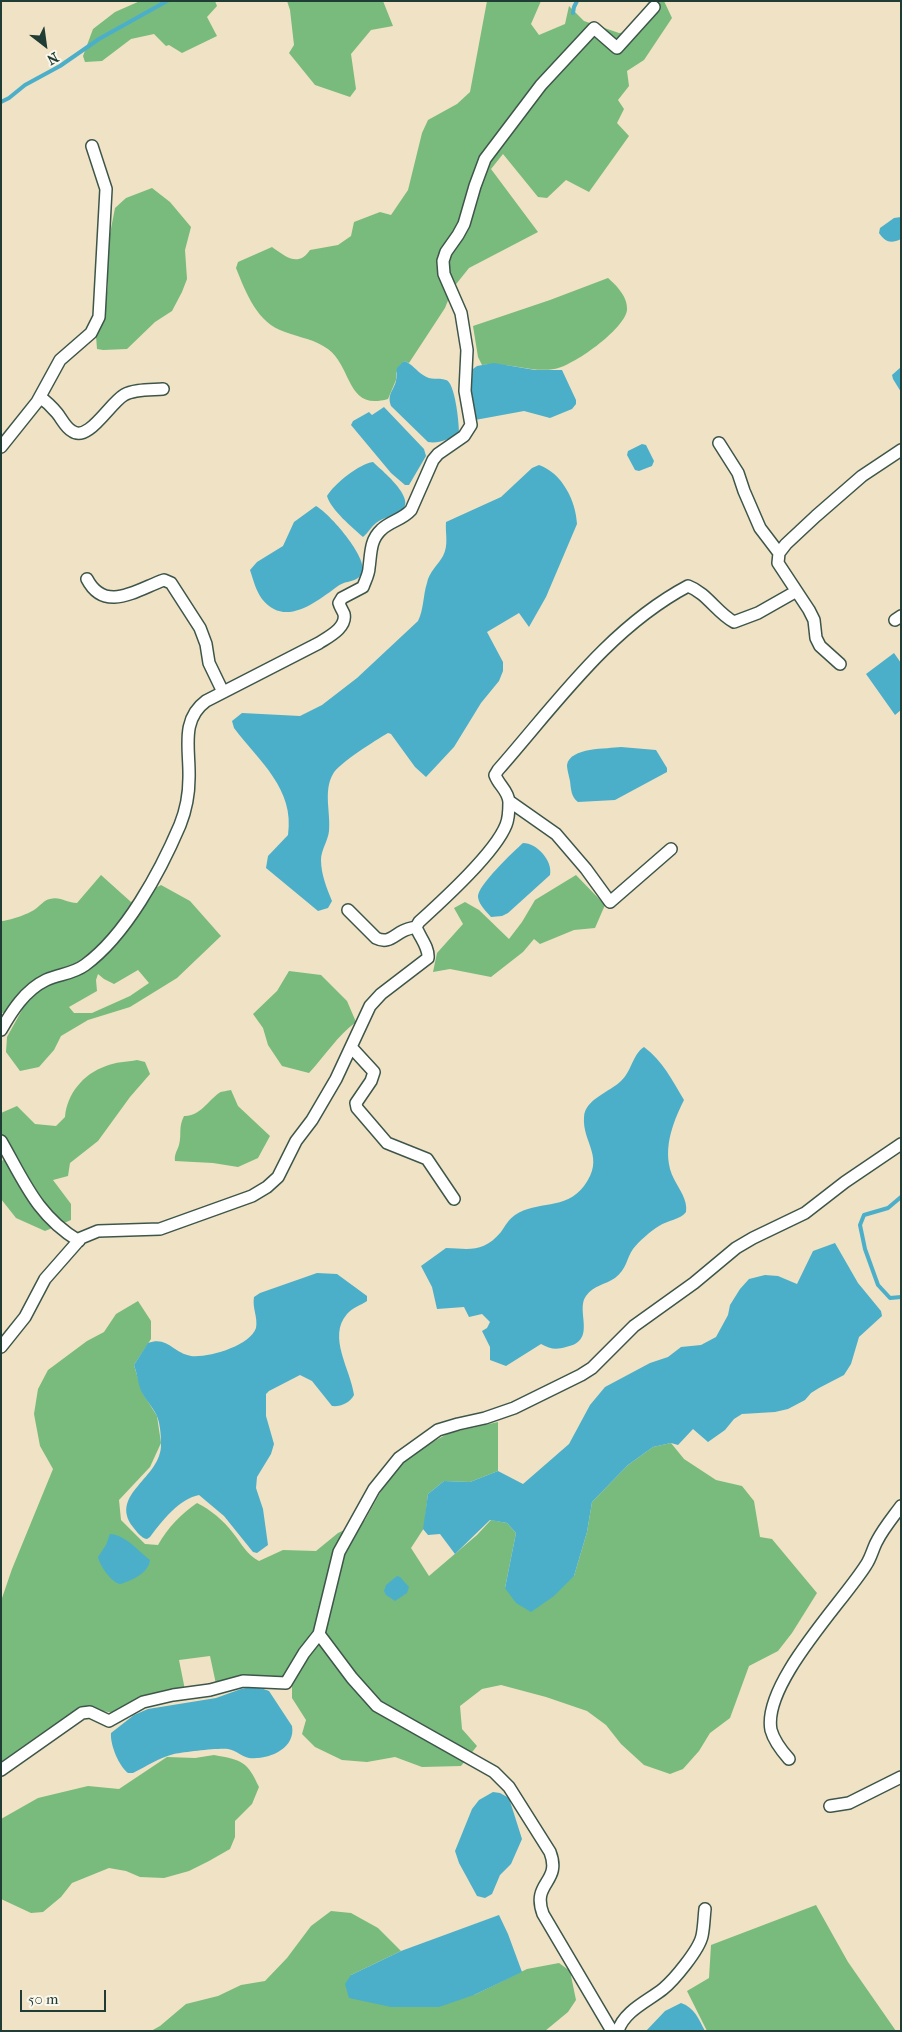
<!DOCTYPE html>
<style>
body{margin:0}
#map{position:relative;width:902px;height:2032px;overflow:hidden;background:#f0e2c4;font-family:"IM FELL French Canon",serif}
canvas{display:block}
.frame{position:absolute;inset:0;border:2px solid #1f3d34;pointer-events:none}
.north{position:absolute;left:20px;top:20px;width:50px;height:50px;-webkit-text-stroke:4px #fbf7ec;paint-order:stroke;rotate:150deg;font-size:14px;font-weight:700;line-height:20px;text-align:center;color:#1f3d34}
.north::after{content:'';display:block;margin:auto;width:18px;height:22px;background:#1f3d34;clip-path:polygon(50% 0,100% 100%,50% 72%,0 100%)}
.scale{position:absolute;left:20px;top:1990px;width:86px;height:22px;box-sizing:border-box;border:2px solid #1f3d34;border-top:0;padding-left:6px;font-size:15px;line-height:18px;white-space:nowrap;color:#1f3d34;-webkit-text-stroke:4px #fbf7ec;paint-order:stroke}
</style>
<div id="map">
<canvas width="902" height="2032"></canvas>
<div class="frame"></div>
<div class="north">N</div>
<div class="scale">50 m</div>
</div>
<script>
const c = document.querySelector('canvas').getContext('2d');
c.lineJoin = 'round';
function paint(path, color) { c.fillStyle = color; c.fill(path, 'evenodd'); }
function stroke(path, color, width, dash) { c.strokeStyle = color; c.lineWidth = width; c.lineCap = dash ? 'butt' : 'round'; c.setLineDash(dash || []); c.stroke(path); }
paint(new Path2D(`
 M140 1H215L217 6 207 17 217 36 182 53 169 45 166 46 154 34 131 39 102 61 85 62 83 56 93 29 115 12Z
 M287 1H383L393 26 371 30 351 54 356 89 350 97 315 85 289 53 294 45 290 10Z
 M487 1H541L531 24 539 35 565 24 569 6 584 21 619 33 642 31 647 4 650 1H664L672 18 644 60 627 71 629 86 618 100 624 109 617 123 629 136 589 192 566 180 547 198 538 197 503 154 491 169 538 232 469 268 453 288 445 308 409 363 404 361 396 373V380L388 399C346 411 353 368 328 349 314 339 301 338 285 332 257 323 246 293 236 268L238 262 272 247C285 256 298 268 310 250L338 245 351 236 354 222 380 212 391 215 408 190 422 133 428 120 457 104 470 92Z
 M152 188 170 202 191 227 185 250 187 279 182 292 172 311 155 322 127 349 103 350 97 349 96 336 103 323 108 285V244L115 208 126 198Z
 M608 278C617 286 628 297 627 310 625 329 572 367 554 369 530 373 507 361 482 365L478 357 473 326 550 300Z
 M101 875 131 902 161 885 190 901 221 936 177 978 130 1007 88 1020 61 1036 54 1050 39 1067 20 1071 6 1052 7 1037 22 1010 1 1013V921C9 921 28 914 34 910 40 906 44 900 50 899 60 896 67 903 77 903ZM138 970 149 983 130 996 92 1013H74L69 1007 97 991 96 980 98 974 104 979 114 984Z
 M576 875 605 905 595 928 574 930 540 944 534 939 523 952 491 977 450 969 433 972 437 953 463 924 454 908 465 902 479 910 509 939 522 922 535 900Z
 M289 971 321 975 347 1001 356 1022C337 1036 325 1056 309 1073L282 1066 268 1045 263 1028 253 1014 277 991Z
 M137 1060 145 1062 150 1074 130 1097 98 1141 70 1163 68 1176 53 1180 71 1204V1220L45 1231 16 1218 1 1199V1162L4 1159 1 1154V1113L17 1106 35 1124 56 1126 65 1117C67 1094 83 1074 106 1066 115 1062 127 1062 137 1060Z
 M231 1090 238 1106 270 1136 258 1158 238 1167 213 1163 175 1161C174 1155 177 1151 179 1145 182 1134 178 1128 184 1116 199 1117 208 1101 219 1093 222 1091 228 1091 231 1090Z
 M138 1301 151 1321V1339L134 1365 142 1392 157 1416 161 1443 150 1467 119 1500 121 1520 145 1544 158 1545C168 1527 181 1514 197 1503 211 1510 223 1520 233 1533 241 1543 247 1555 259 1561L283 1550 316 1551 338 1533 365 1520 385 1484 411 1454 449 1433 498 1422V1471L470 1482 444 1481 428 1494 424 1528 411 1548 429 1576 477 1535 491 1520 507 1523 516 1533 505 1588 574 1576 587 1532 592 1502 628 1465 653 1447 671 1443 684 1459 716 1480 742 1486 754 1501 760 1537 772 1539 817 1593 792 1633 778 1651 749 1666 730 1718 710 1733 699 1751 683 1769 670 1774 644 1765 621 1744 606 1725 587 1711 546 1697 501 1685 482 1689 460 1706 462 1729 477 1746 461 1766 422 1767 395 1757 367 1762 342 1760 315 1747 302 1734 306 1720 292 1698V1684L284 1677 216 1684 210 1656 179 1660 185 1690 113 1713 93 1709 1 1766V1601L12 1569 53 1469 40 1446 34 1414 38 1389 48 1370 87 1341 104 1332 116 1314Z
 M214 1755C242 1760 247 1761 259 1787L252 1804 235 1821V1837L230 1849 209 1861 189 1871 164 1878 140 1877 126 1871 109 1868 72 1883 61 1897 43 1912 31 1913 1 1899V1819L38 1798 88 1786 119 1789 167 1757 195 1758Z
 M816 1905 848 1962 896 2031H707L687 1991 709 1978 711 1945Z
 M331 1911 351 1913 378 1928 401 1951 351 1975 474 1995 527 1969 559 1963 570 1971 576 2000 568 2012 545 2031H151L160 2026 186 2004 218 1996 241 1985 265 1981 287 1958 311 1926Z`), '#78bb7d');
paint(new Path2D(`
 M901 217V239C891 244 885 242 879 233L880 228 894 218Z
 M404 361C413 364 416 371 423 375 431 381 438 377 446 380 455 382 459 423 459 432 451 439 438 444 428 442L391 406C387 394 393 392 396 381 397 377 396 372 397 368Z
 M494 363 535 370H562L576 400V404L572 409 550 418 524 411 475 420 471 417 469 372 477 366Z
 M901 367V392L893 379 892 375Z
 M384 407 424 449 426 456 409 485H405L391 473 351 425 353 421 369 412 372 415Z
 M642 444 646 445 654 461 652 466 639 471 635 470 627 455 628 451Z
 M373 462C381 470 418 499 401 511 393 516 384 517 376 523 371 527 368 533 363 537 353 528 331 510 327 496 334 484 359 464 373 462Z
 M539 465C562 473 576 501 577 524L546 597 529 627 519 613 487 632 503 662V671L499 681 481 703 454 747 426 777 415 767 391 734 388 733C376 740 339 763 333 774 323 791 331 813 329 831 328 841 321 850 321 860 321 874 327 889 332 901L328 908 318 911 266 868 268 856 288 835C295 789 259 761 234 728L232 721 242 713 300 716 322 705 357 678 418 621C424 609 423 595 427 583 429 572 438 565 443 556 449 545 445 533 446 522L501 497 532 468Z
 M316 506C329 513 369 558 362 573 357 583 346 580 338 586 316 602 285 628 262 599 256 591 253 579 250 570L257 562 283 546 294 522Z
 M894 653 901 663V710L895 715 866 674Z
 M621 747 656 750 667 768V772L615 800 578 802C571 797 571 789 570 781 569 776 567 769 567 765 570 747 607 749 621 747Z
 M523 843C537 843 553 861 550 875L508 913 502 916 491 917C486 911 479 905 478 897 477 886 514 851 523 843Z
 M644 1047C663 1061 672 1080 684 1100 672 1124 661 1153 674 1179 679 1189 688 1200 686 1212 680 1220 668 1220 659 1226 651 1231 639 1241 633 1249 626 1259 627 1269 615 1278 605 1285 594 1285 586 1296 575 1311 598 1341 566 1347 556 1350 550 1349 541 1344L506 1366 490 1360V1347L482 1331 487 1328 490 1322 482 1314 469 1317 464 1307 437 1309 432 1287 421 1266 446 1248C470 1249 483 1253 501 1232 505 1226 509 1219 515 1215 537 1200 565 1211 584 1186 606 1157 582 1143 584 1117 585 1099 610 1092 621 1081 632 1071 632 1055 644 1047Z
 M835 1243 858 1283 881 1311 882 1316 859 1337 851 1364 844 1375 819 1388 811 1393 805 1400 788 1409 775 1412 742 1414 734 1419 725 1430 708 1442 693 1429 678 1445 671 1443 653 1447 628 1465 592 1502 587 1532 574 1576 554 1596 531 1612 516 1603 505 1588 516 1533 507 1523 490 1520 455 1554 440 1534 428 1535 423 1529 428 1494 444 1481 470 1482 498 1471 523 1484 569 1444 590 1405 605 1387 650 1363 668 1357 681 1347 701 1345 716 1337 728 1315 730 1305 740 1289 749 1279 765 1275 778 1276 797 1284 813 1251Z
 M317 1273 337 1274 367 1296V1301C361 1305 352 1308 347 1314 327 1337 351 1370 354 1395 350 1403 340 1407 332 1406L312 1381 300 1375 269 1391 266 1394V1416L274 1444 271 1454 257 1477 256 1488 263 1509 268 1545 257 1553 253 1552 224 1516 199 1495C179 1499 162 1521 150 1537L147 1539C141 1538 137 1532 133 1527 108 1494 162 1478 161 1444 161 1435 160 1421 156 1414 152 1406 145 1399 141 1391 138 1383 137 1373 134 1365L148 1343C168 1336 173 1353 191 1356 208 1358 250 1346 256 1328 258 1317 252 1308 254 1297L260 1293Z
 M110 1534C126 1535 138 1551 150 1560 149 1573 131 1581 120 1584 111 1582 100 1566 98 1557L106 1545Z
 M397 1576 400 1577 409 1587 407 1593 395 1601 386 1595 384 1591 386 1585Z
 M255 1686 269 1691 292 1726C296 1749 268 1760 249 1758 242 1757 236 1750 228 1749 216 1748 186 1752 174 1754 158 1758 147 1766 133 1773H128C119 1766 110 1745 111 1733L134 1715 148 1709 216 1698 241 1689Z
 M493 1792 500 1793 509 1798 522 1839 511 1864 500 1875 492 1894 485 1898 477 1896 459 1863 455 1851 472 1809 479 1800Z
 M499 1915 508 1934 522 1972 474 1995 439 2007H391L349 1998 345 1984 351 1975 401 1951Z
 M681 2003C695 2008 698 2018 705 2031H646L665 2011Z`), '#4bafca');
stroke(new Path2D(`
 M573 13 574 7 577 1
 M1 102 9 98 25 85 60 66 99 39 167 1
 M901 1197 888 1208 864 1215 860 1225 865 1249 878 1285 890 1298 901 1297`), '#4bafca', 4);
const street = new Path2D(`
 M40 397C47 402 52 407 57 413 62 419 65 427 72 431 88 443 109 404 124 395 134 389 152 390 163 389
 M719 443 738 473 744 491 760 528 779 553
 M1 447 37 402 60 360 91 333 99 317 106 189 92 146
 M87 579C105 614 138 589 164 580L171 583 200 628 206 644 209 663 223 692
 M895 620 901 616
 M840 664 820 646 816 638 814 620 809 610 778 563 779 553 786 544 816 516 862 476 901 450
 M509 801 556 834 586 869 610 902 671 849
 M348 910 376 938C388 944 393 936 403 931 407 929 411 928 416 927
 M1 1030C12 1011 25 990 46 980 59 974 73 974 85 965 126 935 160 872 180 825 186 810 189 795 189 778 190 750 180 720 206 701L319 643C328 637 347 628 344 614 343 611 340 607 339 603L342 598 363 587C365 581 369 574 369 568 371 554 370 540 381 530 390 521 402 520 411 510L433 460 438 454 464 436 471 425 465 391 467 350 461 313 444 274 443 261 446 252 458 235 464 224 475 186 485 159 541 85 594 28 617 48 654 7
 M351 1047 374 1072 371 1081 356 1103 357 1108 387 1143 427 1159 454 1199
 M1 1141C24 1181 37 1216 79 1241
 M1 1347 25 1317 45 1279 81 1238 98 1231 160 1229 252 1196 267 1187 278 1177 296 1141 312 1120 336 1079 370 1006 381 994 428 958C429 947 420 938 416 927L419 922C442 901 495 853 506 825 509 818 509 809 509 802 508 790 499 786 495 775L498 770C556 704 609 628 688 586 707 593 717 613 734 622L758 613 795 592
 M789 1759C781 1750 774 1741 771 1730 762 1684 843 1602 866 1565 871 1558 873 1548 877 1541 883 1529 893 1517 901 1506
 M1 1770 82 1713 90 1712 109 1721 143 1702 173 1695 210 1690 243 1681 286 1683 304 1653 319 1634
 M830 1806 849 1803 901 1777
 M612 2031 543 1914C531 1882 562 1883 550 1852L509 1787 494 1772 377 1706 352 1678 319 1634 339 1552 374 1489 399 1458 438 1430 458 1424 485 1418 514 1408 581 1375 592 1368 634 1326 694 1283 736 1248 753 1238 805 1213 845 1182 901 1144
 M618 2031C624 2011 648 2001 663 1989 674 1980 699 1950 702 1936 704 1927 704 1917 705 1909`);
stroke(street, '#3e564a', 14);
stroke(street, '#fff', 11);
</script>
